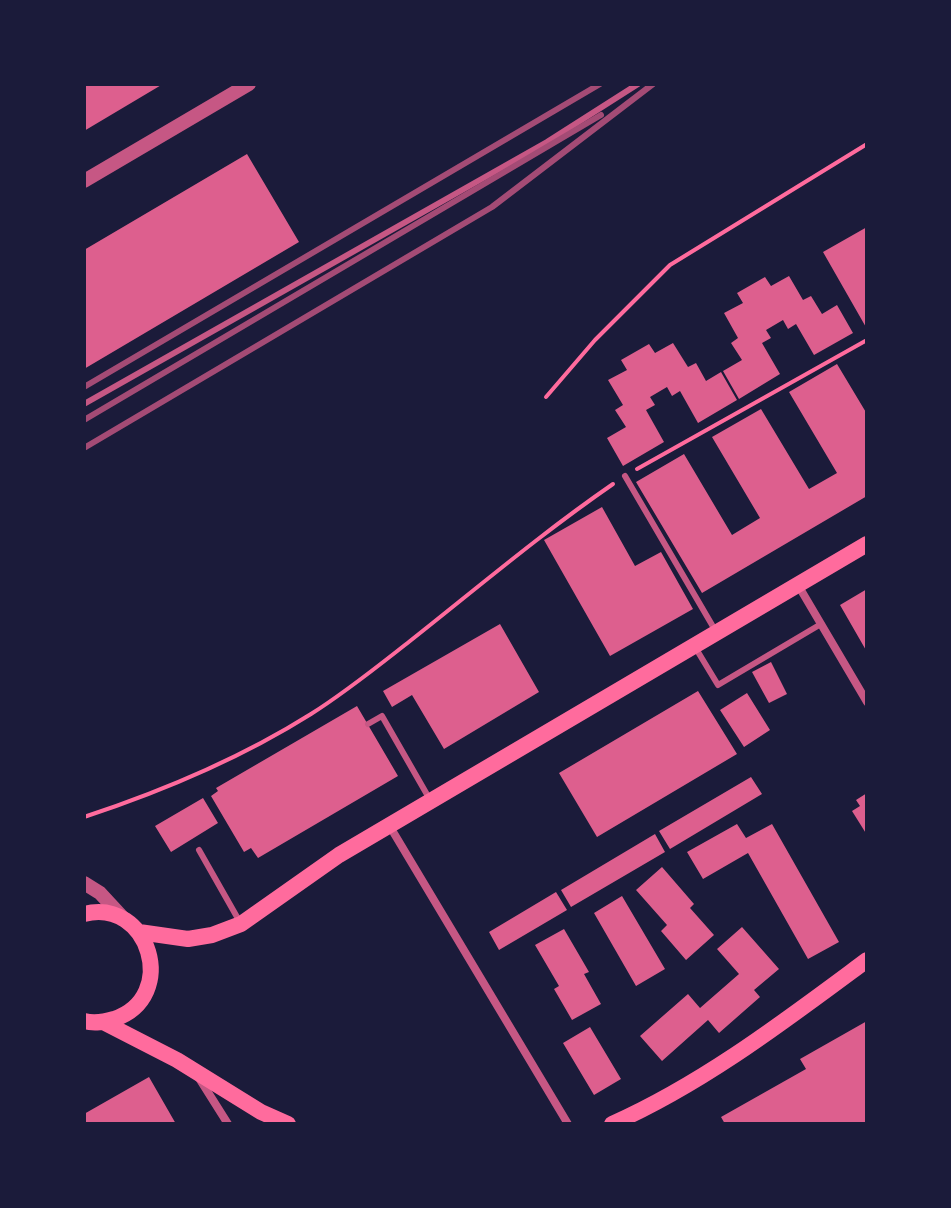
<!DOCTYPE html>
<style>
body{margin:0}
#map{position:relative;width:951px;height:1208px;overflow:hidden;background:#1b1b3a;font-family:"Alegreya Sans",sans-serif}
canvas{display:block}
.frame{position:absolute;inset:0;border:86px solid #1b1b3a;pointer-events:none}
</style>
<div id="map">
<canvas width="951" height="1208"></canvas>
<div class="frame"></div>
</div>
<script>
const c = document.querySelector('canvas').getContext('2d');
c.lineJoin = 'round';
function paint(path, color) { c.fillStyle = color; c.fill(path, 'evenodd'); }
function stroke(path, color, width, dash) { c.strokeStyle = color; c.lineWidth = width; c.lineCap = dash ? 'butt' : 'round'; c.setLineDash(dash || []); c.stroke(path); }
paint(new Path2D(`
 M84 84H163L84 131Z
 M247 154 299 242 84 369V250Z
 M867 227V329L823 252Z
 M789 276 803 300 811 296 822 314 837 305 853 333 814 355 796 324 788 329 783 320 766 330 771 338 762 343 780 374 739 399 723 371 742 360 731 343 738 338 724 313 743 303 737 293 765 277 771 286Z
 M673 343 688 367 696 363 706 381 721 372 737 400 698 423 680 391 672 396 667 387 650 397 655 405 646 410 664 442 623 466 607 438 626 427 615 410 623 405 608 380 627 370 621 360 649 344 655 353Z
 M837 364 867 414V496L702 593 636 482 684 454 732 535 760 518 712 437 761 409 809 489 837 473 789 392Z
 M602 507 635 566 661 552 693 609 610 656 544 540Z
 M867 589V652L840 605Z
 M500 624 539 692 444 749 412 695 392 707 383 691Z
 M771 662 787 694 769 703 752 672Z
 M698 691 737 754 597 837 559 773Z
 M747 693 770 730 744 747 720 710Z
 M357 706 398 776 258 858 251 848 244 852 211 796 218 791 216 788Z
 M751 777 762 794 670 849 659 831Z
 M867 793V835L852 811 860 806 856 800Z
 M203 798 218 823 171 852 155 826Z
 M737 824 746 838 772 824 839 942 808 959 748 853 703 879 687 852Z
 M655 834 665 852 571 907 561 890Z
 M662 867 694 904 690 908 714 935 686 960 661 931 667 925 636 890Z
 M556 892 567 910 499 950 489 932Z
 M622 896 665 969 636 986 594 913Z
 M742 927 779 969 754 990 760 997 719 1033 708 1020 662 1061 640 1036 688 994 700 1008 739 974 717 949Z
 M564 929 589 972 584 974 601 1004 572 1020 554 989 559 986 535 945Z
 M867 1021V1124H725L721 1117 806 1069 800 1059Z
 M590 1027 621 1079 594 1095 563 1043Z
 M149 1077 176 1124H85L84 1114Z`), '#dd5f8e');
stroke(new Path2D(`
 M546 397 595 340 670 265 867 144
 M637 469 867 340
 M84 817C163 791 241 758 311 714 346 692 378 666 410 641 477 588 542 533 613 484`), '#ff6b9d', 4);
stroke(new Path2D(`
 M84 404 547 142 638 84
 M625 476 715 630
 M695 647 718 685 821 624
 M368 724 382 716 429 798
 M199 850 241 924`), '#c65784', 6);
stroke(new Path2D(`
 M798 585 867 702
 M389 825 568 1124
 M199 1078 228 1124`), '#c65784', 8);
stroke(new Path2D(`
 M84 181 249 84
 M84 883 100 893 125 920`), '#c65784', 14);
stroke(new Path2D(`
 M84 914C149 897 180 997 114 1019 104 1022 95 1024 84 1021
 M139 932 188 939 212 935 241 924 339 855 867 544
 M103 1022 177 1060 261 1112 288 1124
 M612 1124C704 1083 786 1020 867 960`), '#ff6b9d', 16);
stroke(new Path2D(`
 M84 387 600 84
 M84 420 601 115
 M84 448 492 207 653 84`), '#a44b75', 6);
</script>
